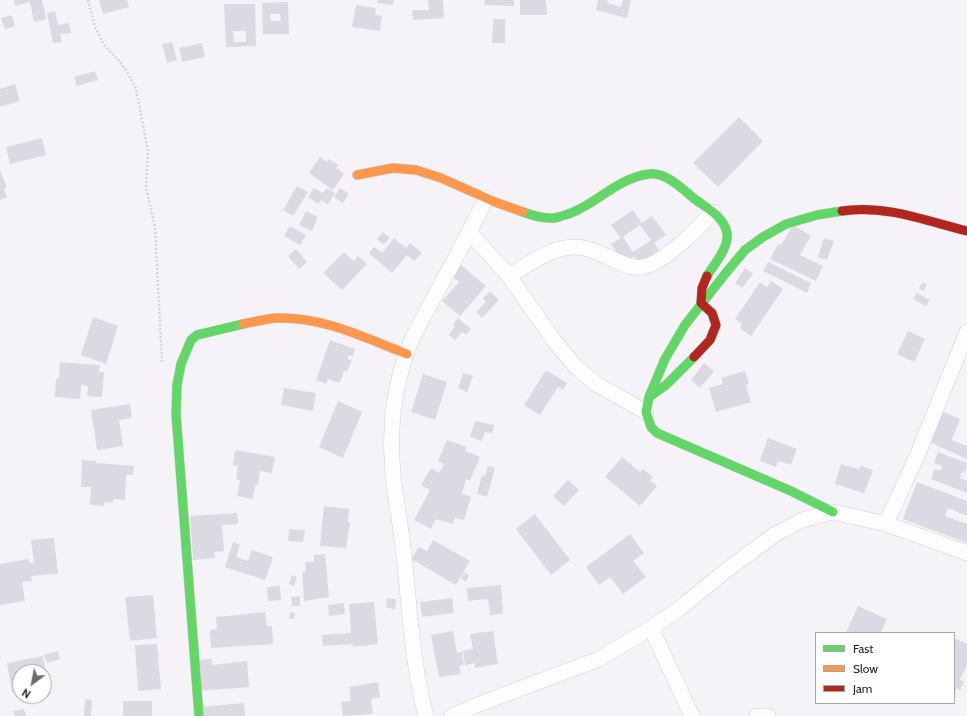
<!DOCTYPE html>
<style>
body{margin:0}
#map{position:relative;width:967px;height:716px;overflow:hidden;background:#f5f3f7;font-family:Cabin,sans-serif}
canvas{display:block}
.legend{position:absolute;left:815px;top:632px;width:140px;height:72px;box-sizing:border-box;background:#fff;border:1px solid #a7a6a7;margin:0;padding:5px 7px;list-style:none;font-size:12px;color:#222123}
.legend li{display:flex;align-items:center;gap:8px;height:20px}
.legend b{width:20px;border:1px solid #a7a6a7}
.north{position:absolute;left:12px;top:664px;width:40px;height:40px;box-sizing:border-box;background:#fff;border:1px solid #a7a6a7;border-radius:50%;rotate:212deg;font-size:11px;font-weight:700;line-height:16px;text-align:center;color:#222123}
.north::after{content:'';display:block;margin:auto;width:14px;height:18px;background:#6c6a6d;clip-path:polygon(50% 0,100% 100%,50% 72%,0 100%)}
</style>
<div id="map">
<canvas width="967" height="716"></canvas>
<ul class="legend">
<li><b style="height:5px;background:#63d668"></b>Fast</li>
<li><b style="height:5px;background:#ff974d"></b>Slow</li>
<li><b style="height:5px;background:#b3261e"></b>Jam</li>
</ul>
<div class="north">N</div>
</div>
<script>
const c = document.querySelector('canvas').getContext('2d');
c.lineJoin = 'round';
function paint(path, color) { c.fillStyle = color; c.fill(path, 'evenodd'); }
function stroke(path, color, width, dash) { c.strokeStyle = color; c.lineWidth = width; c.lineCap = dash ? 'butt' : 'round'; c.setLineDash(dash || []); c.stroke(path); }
paint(new Path2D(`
 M14 0H42L46 19 34 22 30 2 15 6Z
 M99 0H127L129 7 103 14Z
 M378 0H394L393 5 377 3Z
 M428 0H443L444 18 413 20 412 10H429Z
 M485 0H514V6L484 5Z
 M520 0H546L547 15H520Z
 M598 0H608L607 3 621 7 623 0H631L627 18 596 10Z
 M288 2 289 34H263L262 3ZM270 14H280L281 21H271Z
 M224 4H255L256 46 226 47ZM233 31H246V42H234Z
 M356 5 376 8 375 15 382 16 380 31 352 27Z
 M55 11 58 25 69 23 71 33 60 34 62 42 53 43 47 13Z
 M12 15 15 26 5 29 1 18Z
 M493 19H505V43H492Z
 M172 42 177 60 167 63 162 44Z
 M202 43 205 57 182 62 179 48Z
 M95 71 98 80 77 86 74 77Z
 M15 84 20 101 0 107V89Z
 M739 117 763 141 718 187 693 163Z
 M42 138 46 155 10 164 6 147Z
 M320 157 327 162 329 159 338 165 336 168 344 174 333 190 309 173Z
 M0 170 7 187 4 189 7 197 0 200Z
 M297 186 308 192 293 216 283 210Z
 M314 188 323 193 327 188 335 193 328 204 321 200 318 204 308 197Z
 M340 188 349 194 343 203 334 197Z
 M633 210 642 223 652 216 666 235 654 243 659 250 639 263 634 256 624 263 611 244 621 238 611 225ZM640 225 651 240 633 252 623 237Z
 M306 211 318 217 312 231 299 225Z
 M793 225 811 236 800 255 823 266 816 281 770 259 778 244 781 245Z
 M290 226 306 235 300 245 284 236Z
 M383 232 390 238 384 245 377 239Z
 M394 238 406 248 410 243 422 253 414 261 407 255 392 273 369 253 374 247 382 253Z
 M824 238 834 241 827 260 818 257Z
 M296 249 307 262 299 269 288 256Z
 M344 252 354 261 358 256 367 264 342 290 323 273Z
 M768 262 811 283 807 293 763 271Z
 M460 264 486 286 460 316 442 301 459 282 451 275Z
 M745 268 753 274 742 288 735 283Z
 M771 281 783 289 751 336 740 328 742 324 735 319 760 282 767 287Z
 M923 282 927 285 923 291 919 288Z
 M490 291 499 300 482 318 476 312 486 302 483 298Z
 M917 293 930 300 926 306 913 299Z
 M93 317 118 326 106 364 81 355Z
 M458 318 471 329 466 335 462 332 455 340 449 335 455 326 453 324Z
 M908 331 925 339 914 362 897 354Z
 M330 340 355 349 353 356 349 355 347 359 352 360 347 372 344 371 340 383 328 379 326 384 316 380Z
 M60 362 100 365 99 372H104L102 397 87 396 88 386 81 385 80 399 55 397 56 378H59Z
 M704 363 714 371 700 388 691 380Z
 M546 370 567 383 563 390 558 387 540 415 524 405Z
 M745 371 749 384 746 385 751 402 716 412 709 388 723 384 721 378Z
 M463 373 473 376 467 392 458 388Z
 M423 374 447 382 435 420 411 412Z
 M284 388 316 393 313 411 281 405Z
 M338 401 362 412 343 458 319 447Z
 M130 404 132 418 119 420 123 446 97 450 91 410Z
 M942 411 960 419 952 440 967 446V459L929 442Z
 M475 421 494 425 493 433 485 432 482 441 470 437Z
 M768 438 797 449 791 465 778 461 776 467 760 461Z
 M447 440 467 447 465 451 480 457 470 481 466 479 462 494 471 497 464 520 455 518 453 524 436 519 431 529 414 520 430 490 421 485 431 468 439 473 444 464 438 461Z
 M235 450 275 457 272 473 260 471 258 485H255L253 499 237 496 240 480 236 479 238 466 233 465Z
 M938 452 967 463 965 473 962 472 960 478 967 481V493L931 479 935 469 940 471 942 466 934 463Z
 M622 457 640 472 643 469 653 477 650 480 657 486 640 506 605 477Z
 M82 460 96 461V463L134 466 133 475H126L125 500 113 499V503L105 502 104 506 90 505 91 487H81Z
 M841 464 859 469 860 466 873 470 864 493 835 484Z
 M488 466 495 468 487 497 477 494 482 475 485 476Z
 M568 480 579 490 564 506 553 496Z
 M917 482 967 501V516L948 508 945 516 967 524V543L903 519Z
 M324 506 349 509 348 522H350L346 548 320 546Z
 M237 513 238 524 222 525 224 551 214 552 215 558 193 560 190 516Z
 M535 514 570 560 551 575 516 529Z
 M289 529 305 530 303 542 288 541Z
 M630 534 644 553 633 561 646 577 623 594 610 577 599 585 586 567Z
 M54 538 58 574 31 576 32 581 22 582 25 601 0 605V564L29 559V563H34L31 540Z
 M433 540 470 561 456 585 411 559 419 547 427 551Z
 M233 542 240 545 236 557 248 561 252 550 273 557 265 580 225 567Z
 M325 554 329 597 304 601 302 572H306L305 562H314V555Z
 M464 572 469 575 466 582 461 579Z
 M292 575 297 577 294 586 289 584Z
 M501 585 503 614 490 615 488 599 468 601 467 588Z
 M280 586 281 600 268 601 267 587Z
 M153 595 157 638 130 641 125 597Z
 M300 596V606H292L291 597Z
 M387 598 396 599 395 609 386 608Z
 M452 598 454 613 422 617 420 602Z
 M374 602 378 644 353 647 352 644 323 646 322 635 351 633 349 604Z
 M344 603 345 614 329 616 328 605Z
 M858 606 887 619 881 633H846Z
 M265 612 267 626H272L273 644 211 648 210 630 217 629 216 617Z
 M290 612 295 613 294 619H289Z
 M453 631 457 653 462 652 464 665 459 666 461 674 439 677 431 635Z
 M493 631 498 664 475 668V663L465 665 463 651 473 649 470 634Z
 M954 638 967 644V665L960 680 964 681 960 690 957 688 954 694Z
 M157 644 161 689 138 691 135 645Z
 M58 651 60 659 47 663 44 655Z
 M43 656 46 673 20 672V691L12 693 7 663Z
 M212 659V665L247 661 249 687 199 691 200 660Z
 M378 682 380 697 371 699 373 714 343 716 341 702 351 701 349 687Z
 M85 699 92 700 91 716H84Z
 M123 701H152V716H123Z
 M244 703 245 716H200L199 707Z
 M24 709 26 716H15L13 711Z`), '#ddd9e2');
const street = new Path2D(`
 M470 233 509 276 555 342 576 367 596 384 646 412
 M509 276C530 263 558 242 584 248 593 250 602 254 610 258 620 262 630 269 642 267 665 263 697 229 713 212
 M886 524 917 456 967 332
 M651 628 692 716
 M426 716C411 660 410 605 403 548 400 518 393 489 392 458 390 423 395 387 406 354 414 332 426 312 437 292 454 261 471 230 486 198
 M452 716 477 705 599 659 651 628 679 609 724 572 774 535 802 520 833 512 886 524 967 553
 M757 716H768`);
const fast = new Path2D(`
 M523 212C531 215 541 218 550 218 554 219 558 217 562 216 593 208 616 178 649 174 667 172 683 190 696 200 707 208 724 217 727 233 729 248 714 264 707 276
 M652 395 666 385 694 357
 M833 512 791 491 657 433 651 427 646 412 649 397 665 359 685 325 725 274 745 250 763 237 786 224 817 215 842 211
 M199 716 176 414 177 385 181 364 191 340 197 335 243 324`);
const slow = new Path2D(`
 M357 175 393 168 416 170 441 178 495 202 523 212
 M243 324C253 322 265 319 276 318 322 316 365 338 407 354`);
const jam = new Path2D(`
 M842 211C883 204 927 221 967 231
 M694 357 710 340 716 325 712 313 701 303 702 288 707 276`);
stroke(street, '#d1d0d3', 16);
stroke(fast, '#d1d0d3', 10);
stroke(slow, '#d1d0d3', 10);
stroke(jam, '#d1d0d3', 10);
stroke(new Path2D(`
 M88 0 95 27 104 45 120 62 127 72 135 86 138 99 148 151 146 188 155 227 162 362`), '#d5d4d5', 2.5, [2, 2]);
stroke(street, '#fefdfe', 15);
stroke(fast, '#63d668', 9);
stroke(slow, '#ff974d', 9);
stroke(jam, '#b3261e', 9);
</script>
